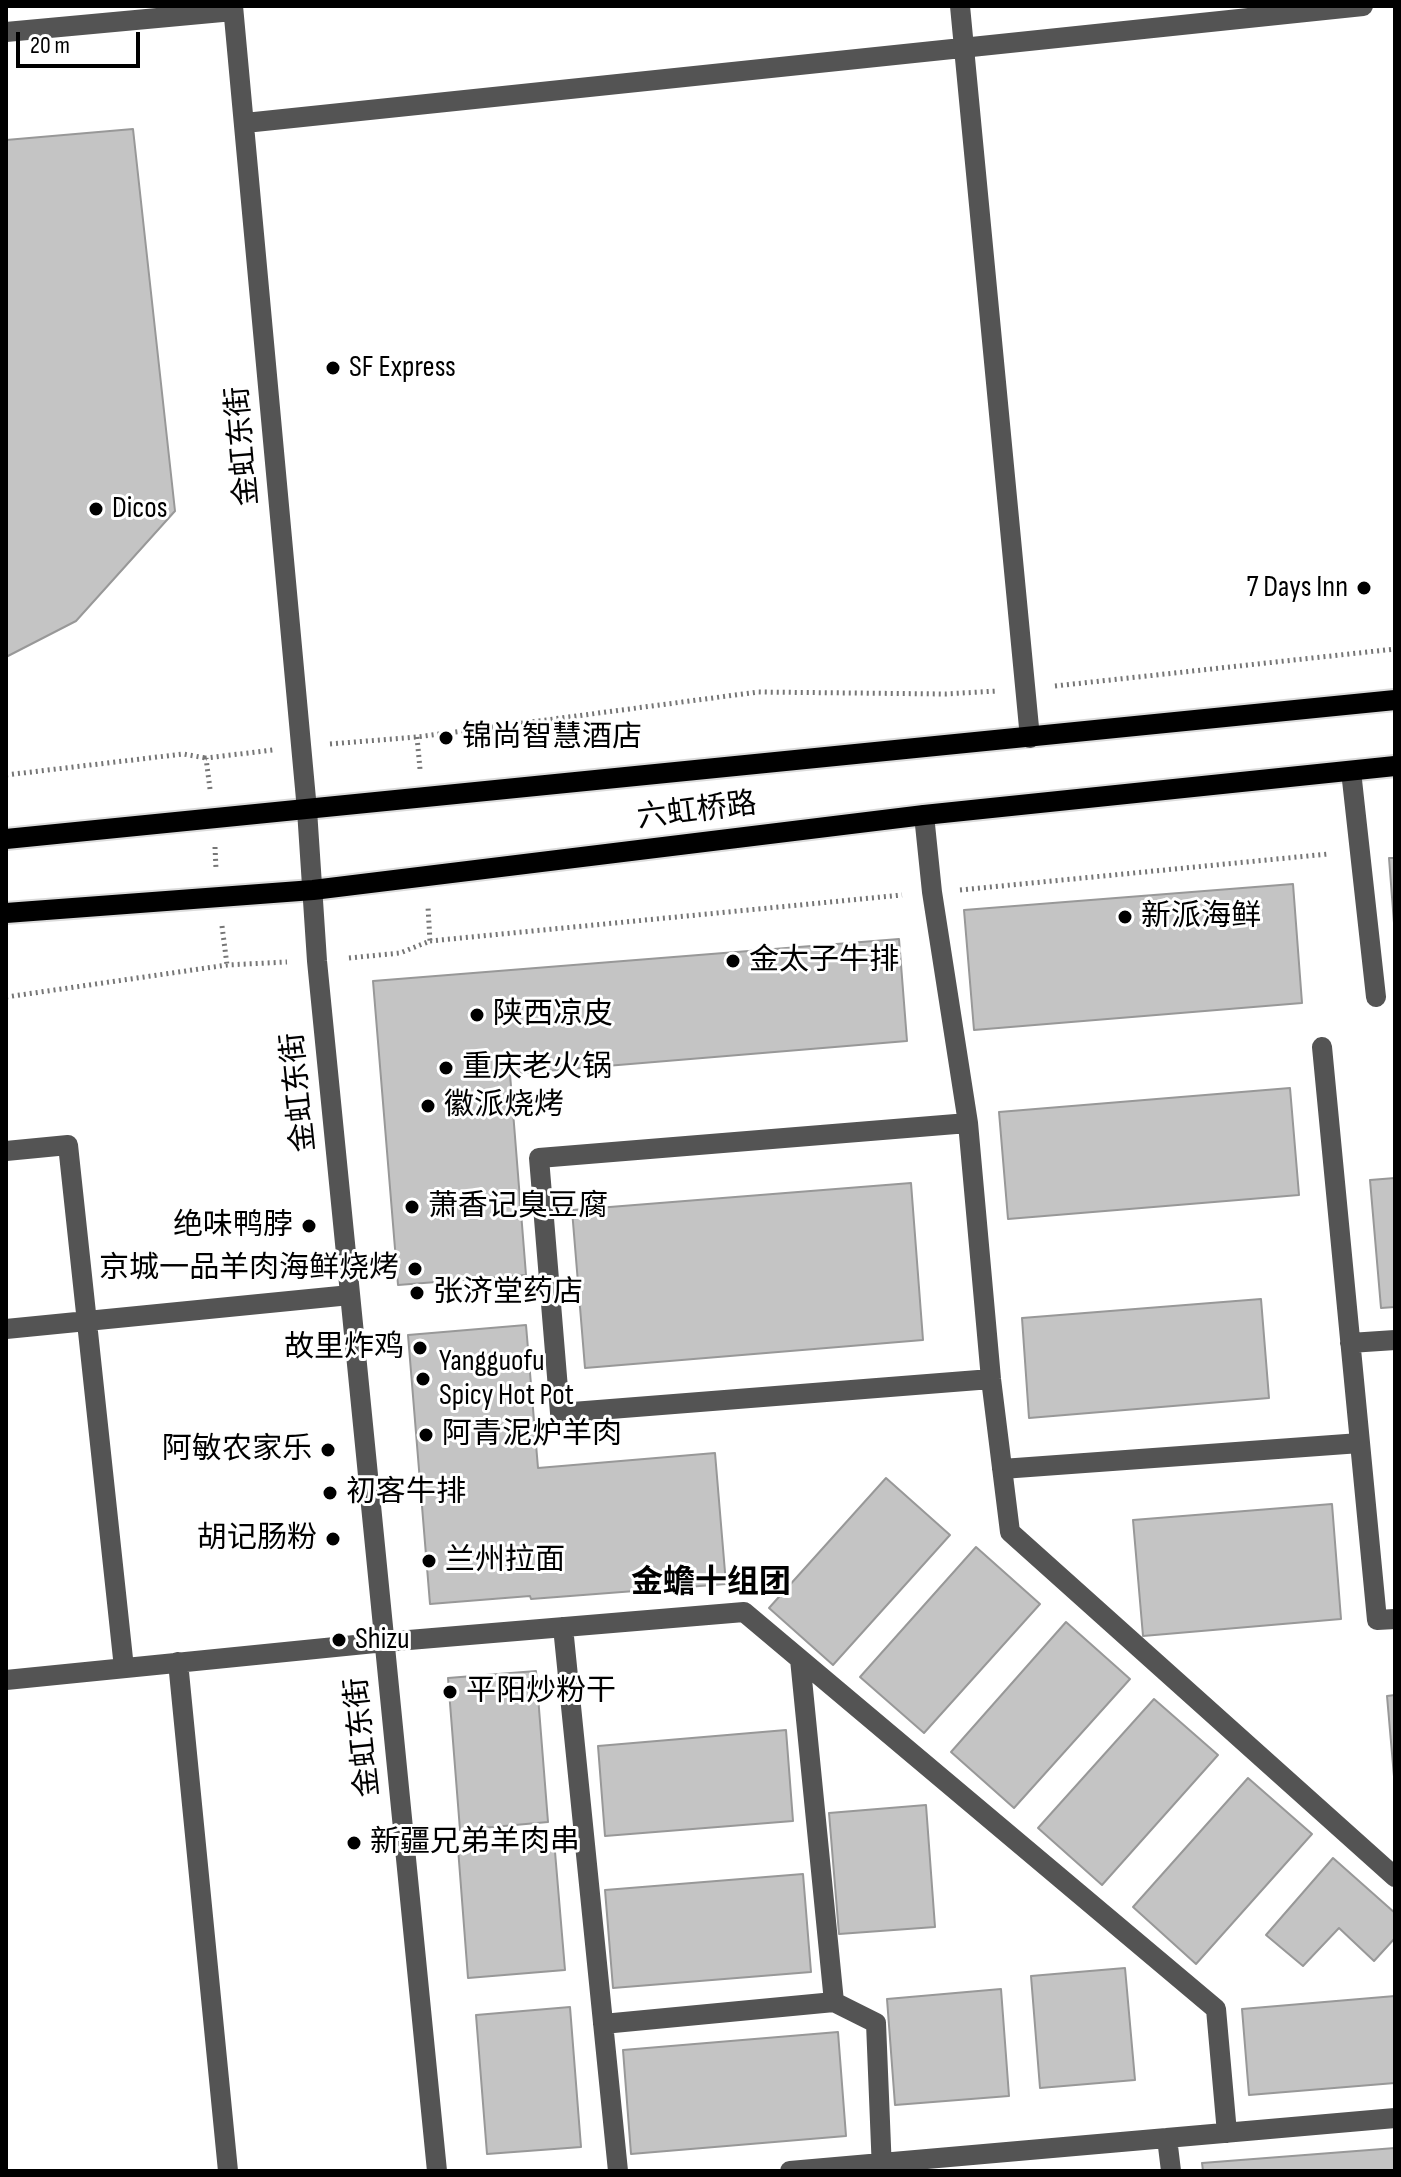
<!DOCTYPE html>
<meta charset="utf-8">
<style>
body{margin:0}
#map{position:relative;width:1401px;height:2177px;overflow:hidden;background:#fff;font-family:"Sofia Sans Condensed",sans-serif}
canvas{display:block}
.frame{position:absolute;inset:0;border:8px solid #000;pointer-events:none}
.scale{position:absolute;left:16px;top:32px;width:124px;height:36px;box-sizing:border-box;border:4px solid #000;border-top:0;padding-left:10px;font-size:24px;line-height:28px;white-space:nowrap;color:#000;-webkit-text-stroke:6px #fff;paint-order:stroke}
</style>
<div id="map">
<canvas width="1401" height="2177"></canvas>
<div class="frame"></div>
<div class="scale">20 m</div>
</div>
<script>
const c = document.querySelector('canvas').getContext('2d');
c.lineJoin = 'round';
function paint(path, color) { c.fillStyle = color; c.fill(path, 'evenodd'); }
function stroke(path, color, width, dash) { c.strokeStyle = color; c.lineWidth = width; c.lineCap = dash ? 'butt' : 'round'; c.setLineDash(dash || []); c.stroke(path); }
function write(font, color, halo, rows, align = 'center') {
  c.font = font + ' "Sofia Sans Condensed","Noto Sans SC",sans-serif'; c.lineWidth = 6; c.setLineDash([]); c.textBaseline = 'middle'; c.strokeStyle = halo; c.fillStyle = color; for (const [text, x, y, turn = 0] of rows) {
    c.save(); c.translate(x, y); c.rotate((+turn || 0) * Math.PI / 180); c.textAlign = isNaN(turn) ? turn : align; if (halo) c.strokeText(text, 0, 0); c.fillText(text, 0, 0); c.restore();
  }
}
const building = new Path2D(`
 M133 129 175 511 76 621 6 657V140Z
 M1389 858H1395V936Z
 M1293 884 1302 1003 974 1030 964 910Z
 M899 939 907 1041 510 1074 526 1275 398 1285 373 981Z
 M1290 1088 1299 1195 1008 1219 999 1112Z
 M1395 1178V1307L1381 1308 1370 1180Z
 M911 1183 923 1340 585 1368 572 1210Z
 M1261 1299 1269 1398 1029 1418 1022 1318Z
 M526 1325 538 1468 715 1453 726 1584 531 1599 530 1596 430 1604 408 1335Z
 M886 1478 950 1535 833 1665 769 1608Z
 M1332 1504 1341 1619 1143 1636 1133 1520Z
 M976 1547 1040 1604 924 1733 860 1677Z
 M1066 1622 1130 1679 1014 1808 951 1752Z
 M536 1671 548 1822 460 1830 448 1678Z
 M1395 1695V1788L1387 1696Z
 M1154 1699 1218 1755 1102 1885 1038 1828Z
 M786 1730 793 1821 605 1836 598 1746Z
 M1248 1778 1312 1834 1196 1964 1133 1907Z
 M926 1805 935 1927 839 1934 829 1813Z
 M554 1840 565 1970 468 1978 458 1848Z
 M1333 1858 1395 1913V1938L1374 1961 1339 1928 1303 1966 1266 1935Z
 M803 1874 811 1972 613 1988 605 1890Z
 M1125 1968 1135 2080 1040 2088 1031 1976Z
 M1001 1989 1009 2096 895 2105 887 1999Z
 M1395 1996V2083L1249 2095 1242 2009Z
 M570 2007 581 2147 487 2154 476 2015Z
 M838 2032 846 2136 631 2154 623 2050Z
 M1395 2148V2171H1203L1202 2163Z`);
paint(building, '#c4c4c4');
stroke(building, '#989898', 2);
const major = new Path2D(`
 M6 839 1395 700
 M6 913 313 890 924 815 1395 766`);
stroke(major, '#dbdbdb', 24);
stroke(new Path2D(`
 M1055 686 1395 649
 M417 737 420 769
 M330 744 417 737 758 692 945 694 997 691
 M6 775 183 754 206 758
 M210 789 206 758 273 750
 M215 847 216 869
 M960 890 1328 854
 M222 926 227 965
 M430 941 902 895
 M349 958 400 953 430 941 428 907
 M6 997 227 965 287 962`), '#767676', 5, [2, 4]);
stroke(new Path2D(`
 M233 6 307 810 317 961 437 2171
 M960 6 1030 738
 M6 32 233 11
 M245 123 1363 6
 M1351 771 1376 997
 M924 815 932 892 968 1123 991 1379 1010 1532 1395 1877
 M1322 1047 1377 1620 1395 1619
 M968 1123 539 1158 560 1413 991 1379
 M6 1151 68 1145 124 1668
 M6 1329 350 1295
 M1350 1343 1395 1340
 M1002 1469 1360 1443
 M563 1627 618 2171
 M800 1659 834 2002 876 2023 882 2171
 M178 1662 228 2171
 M6 1680 385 1642 744 1612 1216 2009 1227 2133
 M603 2024 834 2002
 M1167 2138 1171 2171
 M790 2171 1395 2118`), '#545454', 20);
stroke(major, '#000', 20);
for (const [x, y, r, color] of [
 [333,368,8,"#000"],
 [96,509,8,"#000"],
 [1364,588,8,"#000"],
 [446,738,8,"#000"],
 [1125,917,8,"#000"],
 [733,961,8,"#000"],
 [477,1015,8,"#000"],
 [446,1068,8,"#000"],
 [428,1106,8,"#000"],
 [412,1207,8,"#000"],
 [309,1226,8,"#000"],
 [415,1269,8,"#000"],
 [417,1293,8,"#000"],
 [420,1348,8,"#000"],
 [423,1379,8,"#000"],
 [426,1435,8,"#000"],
 [328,1450,8,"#000"],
 [330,1493,8,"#000"],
 [333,1539,8,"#000"],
 [429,1561,8,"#000"],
 [339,1640,8,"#000"],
 [450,1692,8,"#000"],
 [354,1843,8,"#000"]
]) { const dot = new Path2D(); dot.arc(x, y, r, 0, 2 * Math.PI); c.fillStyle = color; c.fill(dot); stroke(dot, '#fff', 3); }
write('30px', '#000', '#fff', [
 ["SF Express",349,368],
 ["Dicos",112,509],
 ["7 Days Inn",1348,588,"right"],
 ["锦尚智慧酒店",462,738],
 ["新派海鲜",1141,917],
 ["金太子牛排",749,961],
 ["陕西凉皮",493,1015],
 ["重庆老火锅",462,1068],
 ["徽派烧烤",444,1106],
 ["萧香记臭豆腐",428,1207],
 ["绝味鸭脖",293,1226,"right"],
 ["京城一品羊肉海鲜烧烤",399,1269,"right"],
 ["张济堂药店",433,1293],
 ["故里炸鸡",404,1348,"right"],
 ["Yangguofu",439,1362],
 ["Spicy Hot Pot",439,1396],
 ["阿青泥炉羊肉",442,1435],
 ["阿敏农家乐",312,1450,"right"],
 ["初客牛排",346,1493],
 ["胡记肠粉",317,1539,"right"],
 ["兰州拉面",445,1561],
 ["Shizu",355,1640],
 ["平阳炒粉干",466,1692],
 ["新疆兄弟羊肉串",370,1843]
], 'left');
write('30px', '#000', '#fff', [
 ["金虹东街",244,446,-95],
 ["六虹桥路",697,812,-7],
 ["金虹东街",300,1092,-96],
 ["金虹东街",364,1737,-96]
]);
write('bold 32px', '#000', '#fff', [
 ["金蟾十组团",711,1584]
]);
</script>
